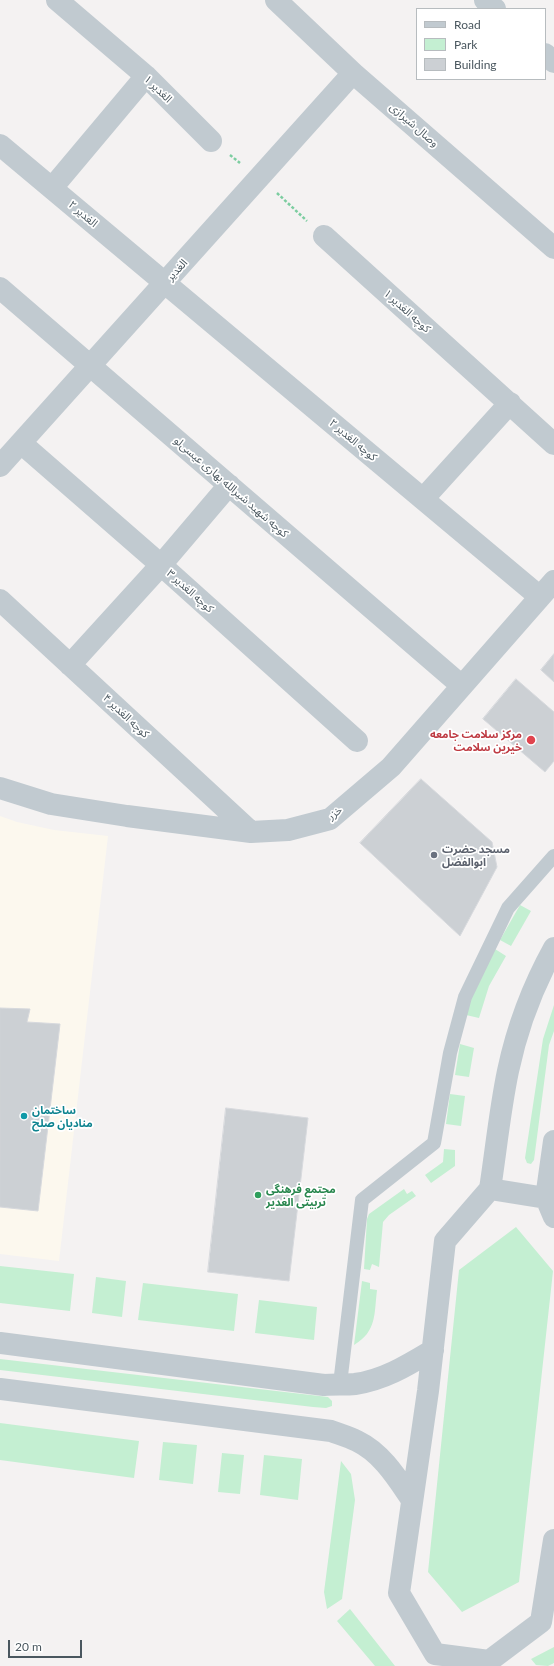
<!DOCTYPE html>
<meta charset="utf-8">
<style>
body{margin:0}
#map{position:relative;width:554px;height:1666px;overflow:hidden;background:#f4f2f2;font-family:Lato,sans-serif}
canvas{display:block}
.legend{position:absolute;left:416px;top:8px;width:130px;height:72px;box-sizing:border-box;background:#fff;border:1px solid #b7bcbf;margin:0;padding:5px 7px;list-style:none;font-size:12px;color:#4a575f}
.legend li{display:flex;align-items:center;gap:8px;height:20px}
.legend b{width:20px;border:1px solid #b7bcbf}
.scale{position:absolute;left:8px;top:1640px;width:74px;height:18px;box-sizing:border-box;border:2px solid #4a575f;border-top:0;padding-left:5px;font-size:12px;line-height:14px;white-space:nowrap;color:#4a575f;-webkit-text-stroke:3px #fff;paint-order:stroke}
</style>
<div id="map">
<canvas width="554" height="1666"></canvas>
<ul class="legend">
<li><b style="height:5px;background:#c1cad0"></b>Road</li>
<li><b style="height:11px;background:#c4efd2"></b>Park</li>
<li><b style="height:11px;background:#ccd0d4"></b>Building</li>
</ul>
<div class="scale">20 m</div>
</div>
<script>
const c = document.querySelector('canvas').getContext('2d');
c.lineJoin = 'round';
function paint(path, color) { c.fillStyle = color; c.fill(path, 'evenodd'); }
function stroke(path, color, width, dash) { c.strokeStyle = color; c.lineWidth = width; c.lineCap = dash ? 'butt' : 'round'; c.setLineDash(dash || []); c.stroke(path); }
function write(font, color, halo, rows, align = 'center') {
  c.font = font + ' Lato,"Noto Sans Arabic",sans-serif'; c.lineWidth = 3.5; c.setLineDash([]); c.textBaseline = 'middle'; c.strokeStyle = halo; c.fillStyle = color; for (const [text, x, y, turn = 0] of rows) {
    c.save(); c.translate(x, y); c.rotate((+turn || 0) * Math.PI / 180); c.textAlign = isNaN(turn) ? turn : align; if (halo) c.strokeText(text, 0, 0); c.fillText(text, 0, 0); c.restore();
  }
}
paint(new Path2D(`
 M0 816 17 822 54 830 108 836 59 1261 0 1254V1207L38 1211 59 1024 27 1022 29 1010 0 1008Z`), '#fcf8ee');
paint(new Path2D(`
 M520 905 531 911 511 946 500 940Z
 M495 949 506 956 489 986 479 1018 466 1015 477 979Z
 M554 1005V1031L549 1045 534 1160 531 1164 527 1163 525 1158 543 1039Z
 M460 1044 474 1048 469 1077 455 1075Z
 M450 1094 465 1096 461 1126 446 1124Z
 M444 1149 455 1150V1166L431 1183 425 1175 443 1162Z
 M404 1189 407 1194 412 1191 416 1196 389 1215 383 1222 379 1267 372 1264 370 1270 364 1269 367 1219 369 1214Z
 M516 1227 553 1271 519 1582 462 1612 428 1572 459 1270Z
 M0 1266 74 1274 70 1311 0 1303Z
 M96 1277 126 1281 122 1317 92 1313Z
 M362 1281 370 1283V1289L377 1290C374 1314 377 1331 354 1345Z
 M143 1283 238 1294 234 1331 138 1320Z
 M259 1300 317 1307 314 1340 255 1333Z
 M0 1359 328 1397 332 1401V1406L326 1408 313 1407 0 1370Z
 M0 1423 139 1441 134 1478 0 1460Z
 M163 1442 197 1445 193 1484 159 1480Z
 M222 1453 244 1455 240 1494 218 1492Z
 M264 1455 302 1459 298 1500 260 1495Z
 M341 1461 351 1474 355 1500 342 1599 327 1609 324 1592Z
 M350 1609 395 1666H375L337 1621Z
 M554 1647V1663L548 1666 536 1665 531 1659Z`), '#c4efd2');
const building = new Path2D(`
 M554 654V682L541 670Z
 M516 679 554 712V761L545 772 483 719Z
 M421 779 492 842 497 867 460 936 360 843Z
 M0 1008 30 1009 27 1022 60 1024 38 1211 0 1207Z
 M226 1108 308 1118 289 1281 208 1272Z`);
paint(building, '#ccd0d4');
stroke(building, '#d7d9dd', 1);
stroke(new Path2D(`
 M230 155 240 163
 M277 193 307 221`), '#7ccda0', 2.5, [3, 2]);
stroke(new Path2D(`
 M340 1384 362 1200 434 1143 450 1053 465 997 508 908 554 856`), '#c1cad0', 14);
stroke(new Path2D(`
 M57 0 146 76 211 141
 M276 0 353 73 554 248
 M485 0 495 9
 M545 54 554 62
 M0 145 540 597
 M52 188 146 76
 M324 236 554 444
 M0 288 462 686
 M21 443 161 565 357 741
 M0 466 353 73
 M423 499 510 403
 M0 600 251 832
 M70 665 161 565 229 485
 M0 788 51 804 127 816 251 832 288 830 330 819 391 767 554 581`), '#c1cad0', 22);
stroke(new Path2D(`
 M490 1189C496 1150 500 1109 508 1071 517 1028 533 986 554 948
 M546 1198 554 1141
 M554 1217 546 1198 490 1189 445 1241 428 1391 399 1593 435 1654 489 1661 541 1622 554 1540
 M0 1343 324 1385C334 1384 345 1385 355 1384 384 1380 408 1365 433 1350
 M0 1389 331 1431C339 1434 349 1437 357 1441 382 1453 397 1478 412 1500`), '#c1cad0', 22);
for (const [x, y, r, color] of [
 [531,740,5,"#e0444e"],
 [434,855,4,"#6b7280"],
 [24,1116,4,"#0f9aa8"],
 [258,1195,4,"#2e9e5b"]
]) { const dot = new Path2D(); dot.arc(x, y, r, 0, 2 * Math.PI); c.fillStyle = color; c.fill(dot); stroke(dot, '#fff', 1.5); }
write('11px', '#4a575f', '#fff', [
 ["الغدیر ۱",158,89,44],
 ["وصال شیرازی",414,125,41],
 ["۲ الغدیر",83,214,40],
 ["الغدیر",177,270,-48],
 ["کوچه الغدیر ۱",407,311,42],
 ["کوچه الغدیر ۲",353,440,40],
 ["کوچه شهید شیرالله بهاری عیسی‌لو",231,487,41],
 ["کوچه الغدیر ۳",190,591,42],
 ["کوچه الغدیر ۴",126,716,43],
 ["خزر",335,813,-35]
]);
write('bold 11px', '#be3a42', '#fff', [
 ["مرکز سلامت جامعه",522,734],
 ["خیرین سلامت",522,747]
], 'right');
write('bold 11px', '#5b616d', '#fff', [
 ["مسجد حضرت",442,849],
 ["ابوالفضل",442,862]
], 'left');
write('bold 11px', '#0d838f', '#fff', [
 ["ساختمان",32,1110],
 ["منادیان صلح",32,1123]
], 'left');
write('bold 11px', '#27864d', '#fff', [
 ["مجتمع فرهنگی",266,1189],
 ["تربیتی الغدیر",266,1202]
], 'left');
</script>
